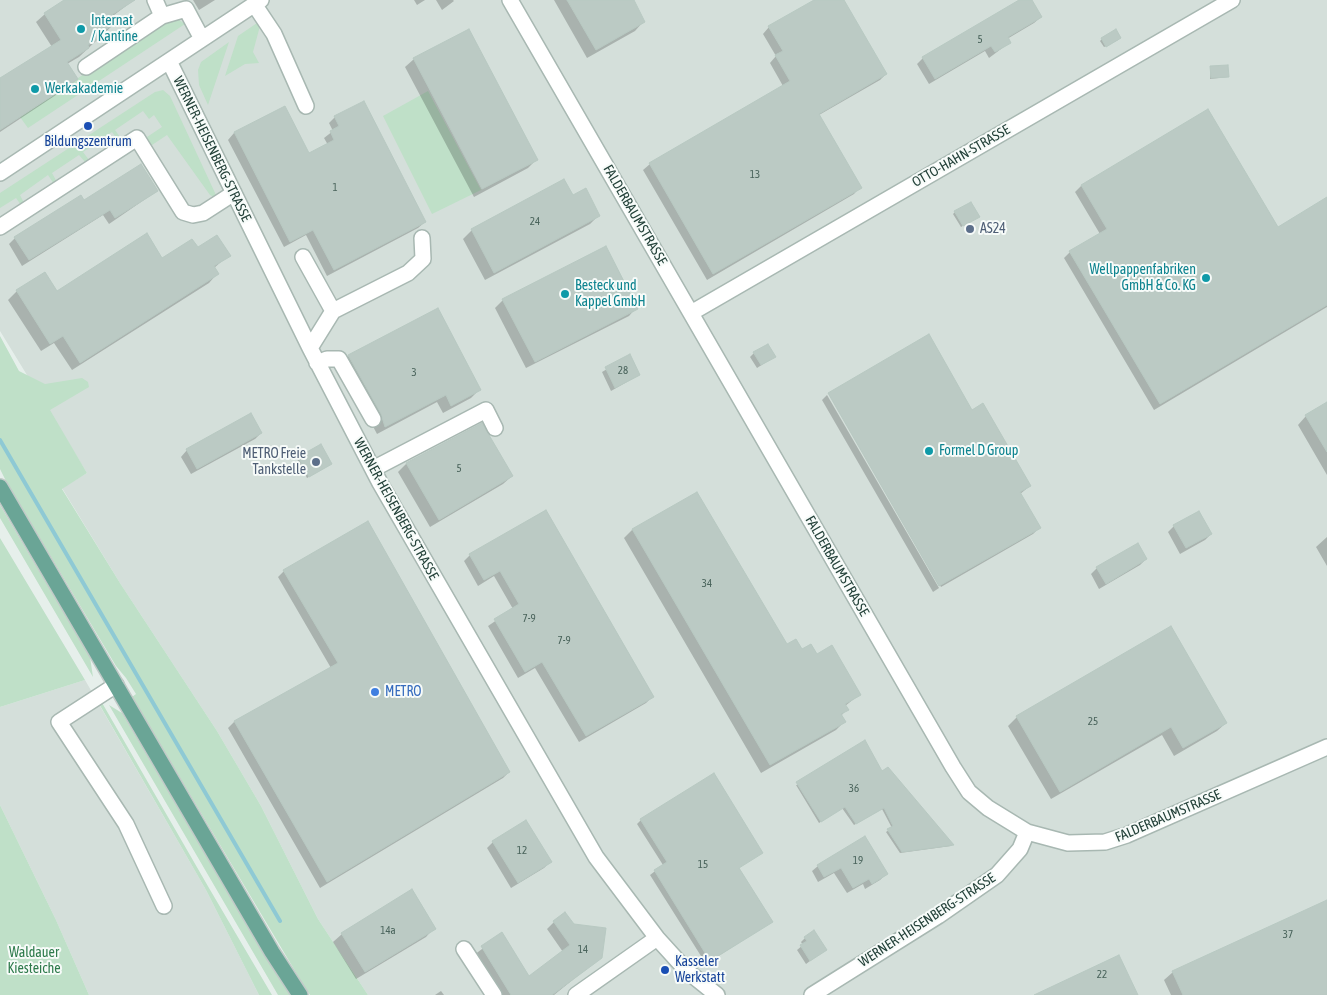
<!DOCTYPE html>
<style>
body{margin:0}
canvas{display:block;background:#e6efeb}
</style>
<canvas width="1327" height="995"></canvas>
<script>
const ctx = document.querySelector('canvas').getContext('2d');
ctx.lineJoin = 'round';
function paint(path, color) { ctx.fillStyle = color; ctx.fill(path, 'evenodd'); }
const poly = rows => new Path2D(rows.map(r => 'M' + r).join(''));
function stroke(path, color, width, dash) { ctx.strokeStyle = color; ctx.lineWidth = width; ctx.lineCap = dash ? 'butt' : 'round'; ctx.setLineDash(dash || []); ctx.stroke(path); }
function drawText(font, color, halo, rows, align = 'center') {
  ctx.font = font + ' "Asap Condensed",sans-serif'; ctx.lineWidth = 4; ctx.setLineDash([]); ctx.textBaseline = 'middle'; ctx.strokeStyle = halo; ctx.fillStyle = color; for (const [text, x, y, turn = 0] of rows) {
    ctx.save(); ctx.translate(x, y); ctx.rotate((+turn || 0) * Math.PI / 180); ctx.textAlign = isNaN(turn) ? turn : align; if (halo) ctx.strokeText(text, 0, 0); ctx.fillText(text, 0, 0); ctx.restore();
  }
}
paint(poly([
 [0,0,1327,0,1327,995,368,995,318,919,261,806,217,731,120,583,62,488,87,473,0,331],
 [85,680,206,890,259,995,89,995,56,920,0,805,0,707]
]), '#d4dfda');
paint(poly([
 [178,19,185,24,28,128,20,117,163,21],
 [257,23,260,26,253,52,259,63,245,64,225,76,238,36],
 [229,42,208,105,199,85,198,70,201,62],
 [163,90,170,96,216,195,214,197,210,195,167,135,149,147,144,139,162,127,154,115,149,119,143,111,115,130,120,137,117,139,112,132,83,152,89,160,86,163,79,155,52,173,57,182,54,184,48,175,20,195,24,203,21,205,16,198,0,208,0,193,155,92],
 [428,91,481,190,432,214,383,116],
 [0,336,19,371,45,384,82,378,88,382,89,387,50,410,87,473,62,489,120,583,217,731,261,806,318,919,368,995,310,995,304,986,132,697,136,694,126,678,116,666,7,483,0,469],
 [0,505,90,657,93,677,0,518],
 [0,538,85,680,0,707],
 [101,701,209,888,272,995,259,995,206,890,98,702],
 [109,705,122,713,266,957,291,995,278,995],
 [0,805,56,920,89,995,0,995]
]), '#bfe0c8');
paint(poly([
 [66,0,134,0,110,18,114,24,79,57,67,64,77,79,68,87,0,132,0,80,52,47,36,22,45,14],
 [193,0,215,0,199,10],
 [414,0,425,0,417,5],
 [436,0,453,0,454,1,442,10],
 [554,0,631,0,643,22,635,31,587,58],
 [816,0,843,0,886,74,880,80,819,115,860,187,854,194,707,280,643,170,650,164,783,86,770,63,776,56,763,34,769,27],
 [1022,0,1031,0,1041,17,1034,23,1007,39,1009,43,989,58,985,51,929,84,917,64,923,58],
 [1102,39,1118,40,1104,47,1100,41],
 [414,59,536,160,528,168,474,197,405,67],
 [1211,68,1228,77,1210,79],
 [284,108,309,155,328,145,324,138,333,131,329,123,335,117,425,222,418,228,327,276,306,235,284,247,228,140,234,133],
 [1207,111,1277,228,1327,199,1327,307,1154,410,1064,258,1070,252,1100,234,1075,192,1081,186],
 [564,181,573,196,599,215,590,224,485,280,463,239,472,230],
 [157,191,109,224,103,215,22,266,9,244,15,238],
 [955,212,976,218,961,227,953,214],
 [197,249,229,255,214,268,217,274,209,283,72,370,54,343,41,351,8,300,17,291,57,292],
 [503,300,636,308,629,316,526,368,495,308],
 [754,353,774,357,757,368,750,357],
 [349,356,479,390,471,398,443,413,437,402,377,434,340,364],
 [629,356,639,375,611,391,602,372],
 [830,394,972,411,1030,486,1020,494,1039,528,1033,534,941,587],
 [827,395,939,588,933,592,822,400],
 [1327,404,1327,475,1298,425,1306,416],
 [481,424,512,476,503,484,430,527,398,472,406,464],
 [261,433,255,439,191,474,181,457,187,450],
 [298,458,329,465,307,478,297,459],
 [697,494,786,646,817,656,859,695,845,706,847,709,841,716,844,722,836,730,761,773,624,538,632,530],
 [545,511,653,696,646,703,579,742,535,668,518,678,488,626,513,609,494,576,478,586,464,561,470,555],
 [1174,526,1211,534,1205,540,1180,554,1168,532],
 [1327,537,1327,566,1316,547],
 [1146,559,1140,565,1099,589,1091,574,1097,568],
 [284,571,509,772,503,778,320,888,228,728,234,722,331,668,278,577],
 [1017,717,1226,723,1217,731,1174,756,1162,735,1051,799,1008,726],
 [881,773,952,845,951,846,900,853,886,832,892,828,882,809,854,825,842,808,819,823,796,785],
 [641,820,738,868,771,922,706,964,650,875,663,865,637,824],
 [865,838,886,874,880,880,865,889,863,884,847,893,834,873,818,882,812,871,818,866],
 [493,842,550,862,544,868,511,888,487,848],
 [1327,901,1327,995,1171,995,1164,980,1173,972],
 [554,922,601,957,554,995,499,995,474,955,502,934,529,978,563,952,547,929],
 [434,928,426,937,356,979,333,942,342,934],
 [805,938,825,950,806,964,797,950,803,945,801,942],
 [441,991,444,995,435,995]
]), '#0003');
stroke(poly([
 [0,440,280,921]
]), '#8ec9d4', 4);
const building = poly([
 [64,0,135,0,110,16,115,24,100,33,102,36,88,45,89,48,67,62,78,79,0,130,0,78,61,40,44,13,64,0],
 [567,0,634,0,645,22,596,50,567,0],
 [814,0,844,0,887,74,819,114,862,188,713,274,649,163,790,81,775,55,783,51,768,26,814,0],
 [1019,0,1032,0,1042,17,1008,37,1011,43,995,52,991,46,935,79,922,57,1019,0],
 [469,29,538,160,482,189,413,58,469,29],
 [1116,29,1121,38,1106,47,1101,38,1116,29],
 [1228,65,1229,77,1211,78,1210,66,1228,65],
 [364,101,426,222,334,270,313,230,290,242,234,132,285,106,309,153,334,140,330,131,339,126,334,116,364,101],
 [1208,109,1278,227,1327,197,1327,305,1160,404,1069,251,1107,229,1081,185,1208,109],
 [141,164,158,191,115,218,110,210,29,260,14,237,81,195,84,200,141,164],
 [564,179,573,195,586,188,600,216,494,273,471,229,564,179],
 [971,202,980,217,963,226,954,211,971,202],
 [147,233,162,258,192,239,198,247,217,235,231,256,214,266,219,274,80,363,63,336,50,344,16,290,45,272,57,291,147,233],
 [606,246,638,309,535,362,502,299,606,246],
 [438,308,481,390,451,406,446,395,385,427,381,414,348,355,438,308],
 [929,334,972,410,983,403,1031,486,1020,492,1041,528,939,586,828,393,929,334],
 [768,344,776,357,761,365,753,352,768,344],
 [630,354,640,375,615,388,605,367,630,354],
 [1327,402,1327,452,1305,415,1327,402],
 [251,413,262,433,197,469,186,449,251,413],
 [482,423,513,476,439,520,406,463,482,423],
 [321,444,332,464,309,477,298,457,321,444],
 [697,492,787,644,796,639,802,649,811,644,817,654,832,645,861,695,845,704,849,710,841,714,846,722,770,765,632,529,697,492],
 [546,510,654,697,586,736,542,662,525,672,494,619,519,604,500,571,484,580,469,554,546,510],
 [1199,511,1212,534,1186,548,1173,525,1199,511],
 [368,521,510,772,327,882,234,721,338,663,283,570,368,521],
 [1138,543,1147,559,1106,584,1096,567,1138,543],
 [1171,626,1227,723,1183,748,1171,727,1060,792,1016,716,1171,626],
 [865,740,882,771,888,767,954,845,902,852,887,829,893,826,884,808,856,824,845,807,821,822,796,782,865,740],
 [714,773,763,853,739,868,773,922,710,961,654,870,667,862,640,819,714,773],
 [526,820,552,862,518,883,492,841,526,820],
 [865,836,888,874,872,884,869,879,853,888,841,868,824,877,817,865,865,836],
 [412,889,436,929,365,972,341,933,412,889],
 [1327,900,1327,995,1183,995,1172,971,1327,900],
 [565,912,574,924,606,928,602,958,552,995,511,995,481,946,502,932,529,976,570,945,553,921,565,912],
 [814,930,827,950,810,961,800,945,807,941,804,937,814,930],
 [1119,955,1138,995,1034,995,1119,955]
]);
paint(building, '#bbcac4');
stroke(building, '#b8c9c2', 1);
const minor = poly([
 [155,0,162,16],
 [510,0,953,767,969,792,988,808,1027,832,1068,843,1105,842,1127,835,1327,747],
 [254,4,274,34,306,106],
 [169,61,310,348,380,483,596,857,657,938,687,971,717,995],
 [86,67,162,16,186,9,202,39],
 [0,173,261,0],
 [0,227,137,138,183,212,193,215,203,213,234,193],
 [303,257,333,311],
 [691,313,1232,0],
 [310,348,333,311,408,273,423,259,422,238],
 [317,363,327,359,339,359,373,419],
 [373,469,486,410,495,428],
 [116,685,59,722,126,824,164,906],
 [464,949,494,995],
 [576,995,657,938],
 [812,995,938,916,997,875,1020,849,1027,832]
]);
const major = poly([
 [0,487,272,952,300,995]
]);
stroke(minor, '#a8b8b2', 18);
stroke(major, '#c2cac8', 18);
stroke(minor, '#fff', 15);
stroke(major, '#6aa596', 15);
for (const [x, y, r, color] of [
 [81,29,5,"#0f9aa8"],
 [35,89,5,"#0f9aa8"],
 [88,126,5,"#1a4fb4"],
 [970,229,5,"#5c6f8a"],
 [1206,278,5,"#0f9aa8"],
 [565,294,5,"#0f9aa8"],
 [929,451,5,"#0f9aa8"],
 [316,462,5,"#5c6f8a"],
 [375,692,5,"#3f7fe0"],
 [665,970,5,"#1a4fb4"]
]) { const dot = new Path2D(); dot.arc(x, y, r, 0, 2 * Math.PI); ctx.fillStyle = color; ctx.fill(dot); stroke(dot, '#f7fbf9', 2); }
drawText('11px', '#4a645c', null, [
 ["5",980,40],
 ["13",755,175],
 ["1",335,188],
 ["24",535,222],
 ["28",623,371],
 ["3",414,373],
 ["5",459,469],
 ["34",707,584],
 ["7-9",529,619],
 ["7-9",564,641],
 ["25",1093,722],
 ["36",854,789],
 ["12",522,851],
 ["19",858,861],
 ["15",703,865],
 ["14a",388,931],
 ["37",1288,935],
 ["14",583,950],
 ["22",1102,975]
]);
drawText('14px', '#0d838f', '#f7fbf9', [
 ["Internat",91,21],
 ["/ Kantine",91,37],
 ["Werkakademie",45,89],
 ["Wellpappenfabriken",1196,270,"right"],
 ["GmbH & Co. KG",1196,286,"right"],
 ["Besteck und",575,286],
 ["Kappel GmbH",575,302],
 ["Formel D Group",939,451]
], 'left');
drawText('14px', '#164399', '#f7fbf9', [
 ["Bildungszentrum",88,142],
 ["Kasseler",675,962,"left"],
 ["Werkstatt",675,978,"left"]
]);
drawText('14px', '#24423a', '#f7fbf9', [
 ["WERNER-HEISENBERG-STRASSE",212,149,64],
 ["OTTO-HAHN-STRASSE",961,156,-30],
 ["FALDERBAUMSTRASSE",635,215,60],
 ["WERNER-HEISENBERG-STRASSE",396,509,61],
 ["FALDERBAUMSTRASSE",837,566,60],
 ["FALDERBAUMSTRASSE",1168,816,-23],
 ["WERNER-HEISENBERG-STRASSE",927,920,-33]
]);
drawText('14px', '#4e5e75', '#f7fbf9', [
 ["AS24",980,229],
 ["METRO Freie",306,454,"right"],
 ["Tankstelle",306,470,"right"]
], 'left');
drawText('14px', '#366cbe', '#f7fbf9', [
 ["METRO",385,692]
], 'left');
drawText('14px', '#2d7a4b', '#f7fbf9', [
 ["Waldauer",34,953],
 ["Kiesteiche",34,969]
]);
</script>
